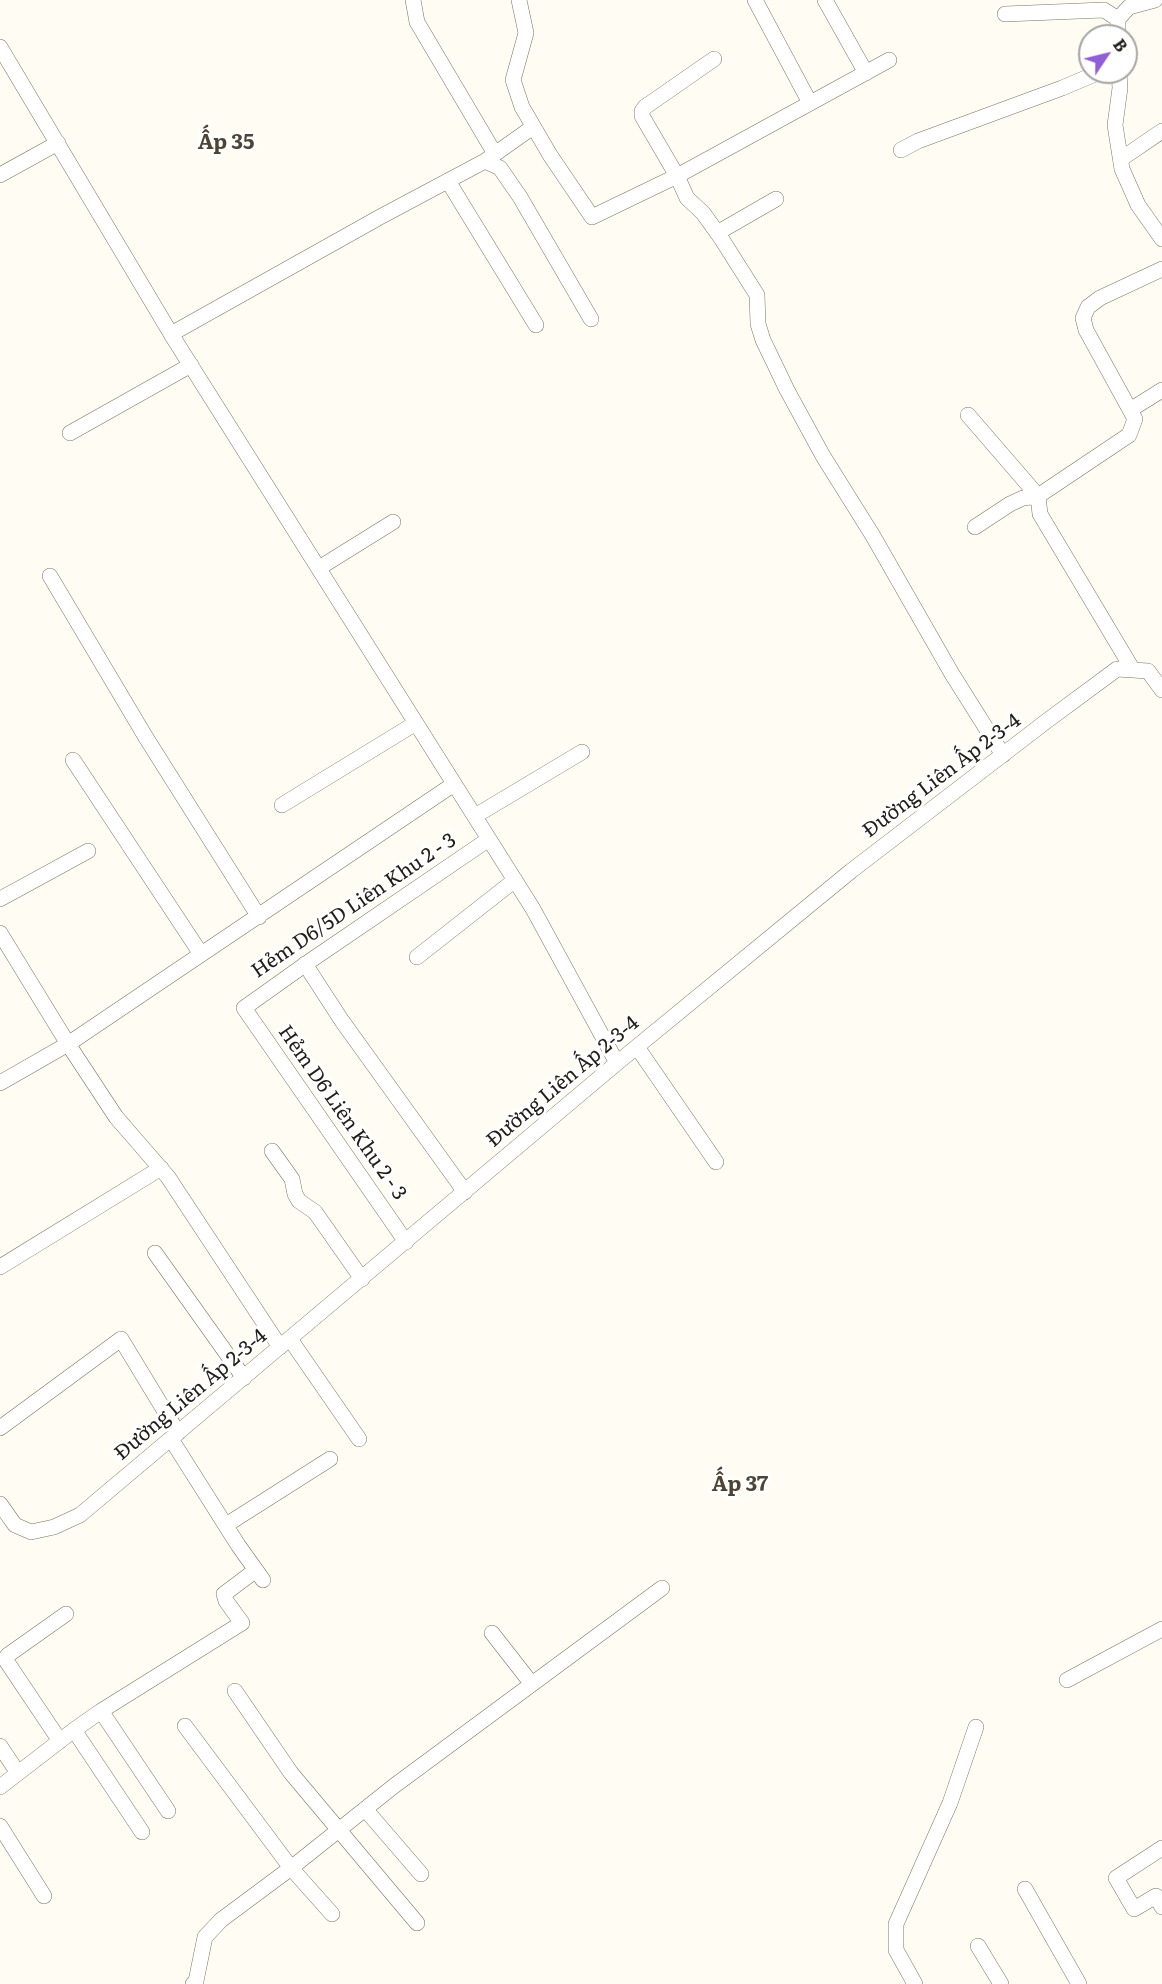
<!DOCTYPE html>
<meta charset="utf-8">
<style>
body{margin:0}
#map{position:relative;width:1162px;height:1984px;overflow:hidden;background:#fffcf3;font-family:Literata,serif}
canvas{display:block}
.north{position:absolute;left:1078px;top:24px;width:60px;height:60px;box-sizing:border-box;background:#fff;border:2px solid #a6a5a2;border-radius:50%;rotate:55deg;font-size:16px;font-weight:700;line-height:24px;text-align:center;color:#201e16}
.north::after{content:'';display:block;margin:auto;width:21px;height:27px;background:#915ed7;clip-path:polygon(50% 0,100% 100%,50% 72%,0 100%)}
</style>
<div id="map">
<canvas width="1162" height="1984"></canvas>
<div class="north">B</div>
</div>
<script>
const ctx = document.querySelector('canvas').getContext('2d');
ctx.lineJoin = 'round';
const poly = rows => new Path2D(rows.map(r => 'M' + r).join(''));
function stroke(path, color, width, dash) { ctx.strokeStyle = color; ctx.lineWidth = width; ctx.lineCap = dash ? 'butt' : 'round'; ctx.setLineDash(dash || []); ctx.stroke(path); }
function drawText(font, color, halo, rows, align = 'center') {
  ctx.font = font + ' Literata,serif'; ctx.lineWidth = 6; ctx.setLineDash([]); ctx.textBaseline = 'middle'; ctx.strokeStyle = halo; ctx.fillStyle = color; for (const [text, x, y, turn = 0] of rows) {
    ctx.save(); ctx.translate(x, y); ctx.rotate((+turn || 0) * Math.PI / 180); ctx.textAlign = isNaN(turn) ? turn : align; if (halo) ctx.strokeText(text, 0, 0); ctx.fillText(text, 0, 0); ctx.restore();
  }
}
const minor = poly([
 [413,0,417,22,495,154],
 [519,0,526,33,513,80,522,107,550,155,592,217,677,176,642,116,642,111,645,107,714,59],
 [755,0,810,103],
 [825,0,866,73],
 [1005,14,1104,10,1118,19],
 [1118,36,1118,19,1129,7,1155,0],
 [0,47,171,334,533,909,617,1063],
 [889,60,677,176,687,198,703,213,721,238,757,295,758,324,763,340,787,390,823,456,873,536,952,674,1003,755],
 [1119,72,1120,88,1115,125,1122,169,1138,205,1162,239],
 [901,150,918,141,1062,88,1100,72],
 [1121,159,1162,131],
 [485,161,500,168,520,197,591,319],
 [0,175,58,143],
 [448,181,536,325],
 [717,233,776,199],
 [171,334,380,217,485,161,533,127],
 [1130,410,1162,390],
 [968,415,1038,496],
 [70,433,191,365],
 [975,527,1010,504,1023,498,1038,496],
 [319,568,393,522],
 [50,576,145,736,259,917],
 [1133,670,1040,514,1038,496,1129,435,1135,419,1086,330,1083,318,1088,307,1100,298,1162,269],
 [73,760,201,954],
 [282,805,416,723],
 [475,816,582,752],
 [0,899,88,851],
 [0,933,68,1044,116,1117,168,1177,280,1347],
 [417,957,515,880],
 [305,964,342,1021,465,1192],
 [637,1047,716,1162],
 [0,1083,68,1044,454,784],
 [272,1151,292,1179,295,1194,299,1201,315,1212,362,1279],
 [406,1242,244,1008,310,961,489,839],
 [155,1253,244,1378],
 [0,1267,161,1168],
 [290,1339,359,1439],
 [0,1428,121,1339,178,1433],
 [171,1439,238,1545,263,1580],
 [0,1504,15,1525,31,1532,54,1527,80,1515,617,1063,851,871,1048,720,1117,669,1148,671,1162,690],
 [226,1525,330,1459],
 [492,1633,531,1683],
 [1067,1680,1162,1629],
 [235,1691,291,1773,417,1923],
 [101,1711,168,1811],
 [185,1726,291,1868,332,1914],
 [74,1730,142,1832],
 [60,1741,5,1659,8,1655,66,1614],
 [0,1746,18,1773],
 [0,1787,74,1730,101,1711,242,1623,226,1601,224,1594,256,1570],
 [365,1809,421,1874],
 [0,1826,44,1896],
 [1162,1848,1116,1878,1134,1909,1156,1896,1162,1907],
 [1025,1889,1079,1984],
 [978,1946,1001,1984],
 [193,1984,196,1981,205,1937,221,1920,291,1868,394,1786,662,1588],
 [915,1984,896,1950,896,1924,950,1803,976,1727]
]);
stroke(minor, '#7b7462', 16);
stroke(minor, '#fff', 15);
drawText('20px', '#201e16', '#fff', [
 ["Đường Liên Ấp 2-3-4",942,776,-37],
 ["Hẻm D6/5D Liên Khu 2 - 3",354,906,-34],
 ["Đường Liên Ấp 2-3-4",563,1082,-40],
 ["Hẻm D6 Liên Khu 2 - 3",342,1113,55],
 ["Đường Liên Ấp 2-3-4",191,1395,-40]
]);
drawText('bold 21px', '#4c4534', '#fff', [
 ["Ấp 35",226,143],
 ["Ấp 37",740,1485]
]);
</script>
